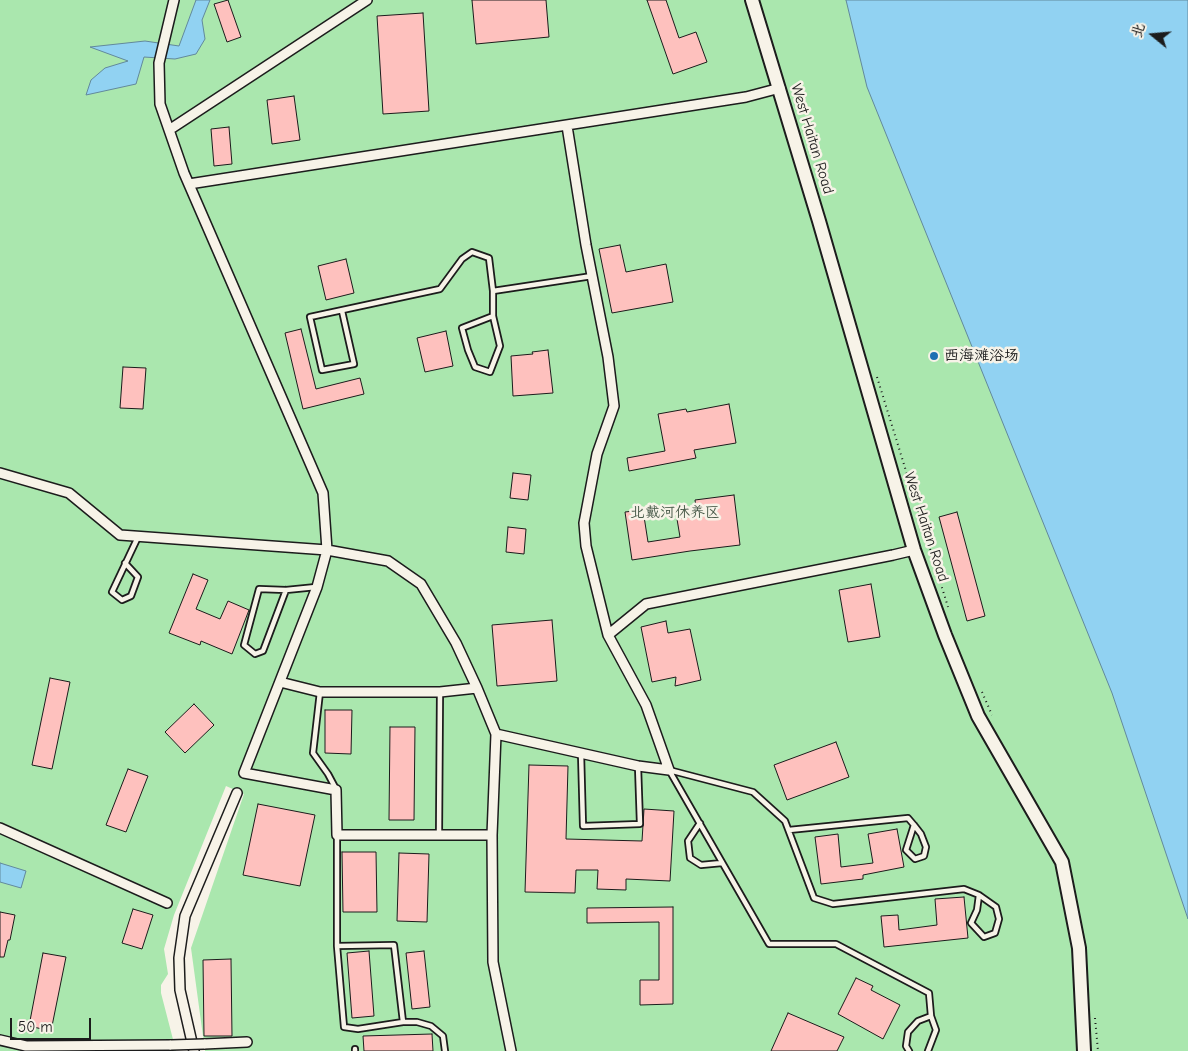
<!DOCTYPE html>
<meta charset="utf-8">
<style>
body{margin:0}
#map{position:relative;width:1188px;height:1051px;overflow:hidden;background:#f7f3e8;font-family:"Comic Neue","LXGW WenKai TC",sans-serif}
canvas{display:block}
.north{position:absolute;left:1128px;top:10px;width:50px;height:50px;-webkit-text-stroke:4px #f7f3e8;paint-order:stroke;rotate:287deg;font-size:14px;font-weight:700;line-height:20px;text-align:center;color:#1c1c1c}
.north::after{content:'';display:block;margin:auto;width:18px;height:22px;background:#1c1c1c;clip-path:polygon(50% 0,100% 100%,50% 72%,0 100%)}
.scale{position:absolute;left:10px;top:1018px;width:81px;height:22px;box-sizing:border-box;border:2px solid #1c1c1c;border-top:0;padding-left:6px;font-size:15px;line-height:18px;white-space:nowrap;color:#1c1c1c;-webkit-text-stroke:4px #f7f3e8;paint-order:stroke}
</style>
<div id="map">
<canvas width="1188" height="1051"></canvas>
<div class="north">北</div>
<div class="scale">50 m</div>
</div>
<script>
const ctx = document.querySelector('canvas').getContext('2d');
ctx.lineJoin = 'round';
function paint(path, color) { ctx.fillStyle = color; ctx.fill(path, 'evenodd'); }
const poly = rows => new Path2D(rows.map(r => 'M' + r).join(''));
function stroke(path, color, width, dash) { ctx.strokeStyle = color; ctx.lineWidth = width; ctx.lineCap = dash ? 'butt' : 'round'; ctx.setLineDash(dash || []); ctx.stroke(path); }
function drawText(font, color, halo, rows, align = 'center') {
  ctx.font = font + ' "Comic Neue","LXGW WenKai TC",sans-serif'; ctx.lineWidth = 5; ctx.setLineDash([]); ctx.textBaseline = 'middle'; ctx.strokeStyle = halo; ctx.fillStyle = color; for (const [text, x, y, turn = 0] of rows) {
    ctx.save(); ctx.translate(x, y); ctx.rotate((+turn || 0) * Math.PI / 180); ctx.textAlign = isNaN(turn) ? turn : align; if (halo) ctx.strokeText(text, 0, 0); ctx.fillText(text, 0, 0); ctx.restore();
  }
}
paint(poly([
 [0,0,1188,0,1188,1051,205,1051,191,948,244,794,226,786,174,915,164,949,168,974,161,985,161,993,176,1051,0,1051]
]), '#aae7ae');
const water = poly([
 [196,0,210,0,202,20,205,39,196,54,175,59,144,57,136,84,86,95,91,80,105,68,128,61,90,47,145,41,179,46,196,0],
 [846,0,1188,0,1188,919,1112,693,867,87,846,0],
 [0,863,26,871,21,888,0,882,0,863]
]);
paint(water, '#91d2f2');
stroke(water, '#62899c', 1);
const building = poly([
 [228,0,241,37,227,42,214,4,228,0],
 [472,0,546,0,549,37,476,44,472,0],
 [647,0,666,0,679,38,696,32,707,62,673,74,647,0],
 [423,13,429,111,383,114,377,16,423,13],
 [294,96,300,140,272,144,267,100,294,96],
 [229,127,232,164,214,166,211,129,229,127],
 [620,245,626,272,666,264,673,302,612,313,599,249,620,245],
 [346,259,354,293,326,300,318,266,346,259],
 [301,329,316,389,360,378,364,394,303,409,285,333,301,329],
 [446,331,453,366,425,372,417,338,446,331],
 [548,350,553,393,513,396,511,356,533,354,532,352,548,350],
 [123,367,146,368,143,409,120,408,123,367],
 [729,404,736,443,694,450,696,458,629,471,627,458,665,451,658,414,686,409,687,412,729,404],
 [513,473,531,475,528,500,510,498,513,473],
 [734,495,740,545,690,551,632,560,625,512,643,510,648,542,680,537,677,519,697,515,695,500,734,495],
 [957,512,985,616,967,621,939,517,957,512],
 [508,527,526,529,524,554,506,552,508,527],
 [193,574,208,580,196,609,220,619,228,601,249,610,232,654,201,641,200,645,169,633,193,574],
 [871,584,880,637,848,642,839,590,871,584],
 [552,620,557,681,497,686,492,625,552,620],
 [666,621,668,633,690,629,701,680,675,686,676,677,652,682,641,627,666,621],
 [50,678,70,682,52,769,32,765,50,678],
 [194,704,214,725,185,753,165,732,194,704],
 [325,710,352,710,351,754,325,753,325,710],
 [390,727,415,727,414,820,389,820,390,727],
 [836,742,849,777,787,800,774,765,836,742],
 [529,765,568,766,566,839,642,841,644,809,674,811,670,881,626,879,626,890,597,889,598,870,576,870,575,893,525,892,529,765],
 [128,769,148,776,126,832,106,825,128,769],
 [258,804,315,815,300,886,243,875,258,804],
 [897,829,904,867,863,875,863,879,821,884,815,837,838,834,841,867,873,863,868,834,897,829],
 [342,852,376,852,377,912,343,912,342,852],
 [399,853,429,854,427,922,397,921,399,853],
 [964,897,968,938,884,947,881,916,898,915,899,930,937,925,935,899,964,897],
 [673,907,673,1004,640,1005,640,980,659,980,659,922,587,923,587,908,673,907],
 [133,909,153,915,142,949,122,943,133,909],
 [0,912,15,915,10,940,8,940,4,957,0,957,0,912],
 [369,951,374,1016,352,1018,347,953,369,951],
 [424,951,430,1007,412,1009,406,953,424,951],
 [43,953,66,957,51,1031,29,1026,43,953],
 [231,959,232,1036,204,1036,203,960,231,959],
 [856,978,873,986,871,990,900,1005,883,1039,838,1014,856,978],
 [788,1013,844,1037,837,1051,771,1051,788,1013],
 [432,1034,433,1051,364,1051,363,1036,432,1034]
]);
paint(building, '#fec1be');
stroke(building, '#1c1c1c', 1);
const service = poly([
 [493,291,592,276],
 [342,311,354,364,322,370,310,317,440,289,462,259,472,252,489,258,493,291,493,316,462,328,468,350,475,367,490,372,500,346,493,316],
 [125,563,138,577,131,596,122,600,112,592,138,537],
 [286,590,263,651,255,654,244,645,259,589,286,590,316,587],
 [320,692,313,753,328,774,336,789],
 [581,753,583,826,640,824,638,766],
 [669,770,753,792,785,821,814,898,833,904,964,889,979,895,996,907,999,919,995,933,984,937,971,923,977,910,979,895],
 [669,770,769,944,836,944,929,993,931,1016,936,1030,928,1051],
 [700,823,688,841,690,858,701,865,722,863],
 [789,830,908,818,914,825,921,834,926,847,924,856,915,859,906,850,914,825],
 [337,835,337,946,344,1027,358,1029,403,1022,394,945,337,946],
 [439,835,440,692],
 [403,1022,417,1022,431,1026,443,1036,445,1051],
 [355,1049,355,1051],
 [909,1051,906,1046,908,1032,918,1021,931,1016]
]);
const minor = poly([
 [174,0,159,63,160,104,184,173,323,493,327,550,317,587,244,773,336,790,337,835,492,835],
 [169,130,367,0],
 [189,184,746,97,780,88],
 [0,473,69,493,120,535,327,550,388,561,421,584,456,643,477,688,496,734,492,835,493,962,511,1051],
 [608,635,646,604,893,555,914,550],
 [280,682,320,692,440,692,477,688],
 [496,734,638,766,669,770,646,705,608,635,586,546,584,523,597,454,614,406,608,357,586,245,567,126],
 [0,828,167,903],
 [0,1040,26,1046,171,1045],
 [204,1044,247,1042],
 [194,1051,180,990,179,958,185,916,237,793]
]);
const secondary = poly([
 [752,0,819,221,914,550,945,635,978,716,1062,862,1079,948,1084,1051]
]);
stroke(service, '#1c1c1c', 8);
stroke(minor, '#1c1c1c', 12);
stroke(secondary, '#1c1c1c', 16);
stroke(poly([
 [877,377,948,607],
 [982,692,992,715],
 [1095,1018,1098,1051]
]), '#1c1c1c', 2, [1, 4]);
stroke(service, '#f7f3e8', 4.5);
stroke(minor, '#f7f3e8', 9);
stroke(secondary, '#f7f3e8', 12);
const minorBridge = poly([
 [171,1045,204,1044]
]);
stroke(minorBridge, '#1c1c1c', 12, []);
stroke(minorBridge, '#f7f3e8', 9);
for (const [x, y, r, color] of [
 [934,356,5,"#1f6fb2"]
]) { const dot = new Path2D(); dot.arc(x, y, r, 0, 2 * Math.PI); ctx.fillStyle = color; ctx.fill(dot); stroke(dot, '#f7f3e8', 2); }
drawText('15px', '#1c1c1c', '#f7f3e8', [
 ["West Haitan Road",812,139,73],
 ["West Haitan Road",926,527,72]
]);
drawText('15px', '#1c1c1c', '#f7f3e8', [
 ["西海滩浴场",944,356]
], 'left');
drawText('15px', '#475948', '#f7f3e8', [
 ["北戴河休养区",675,513]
]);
</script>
